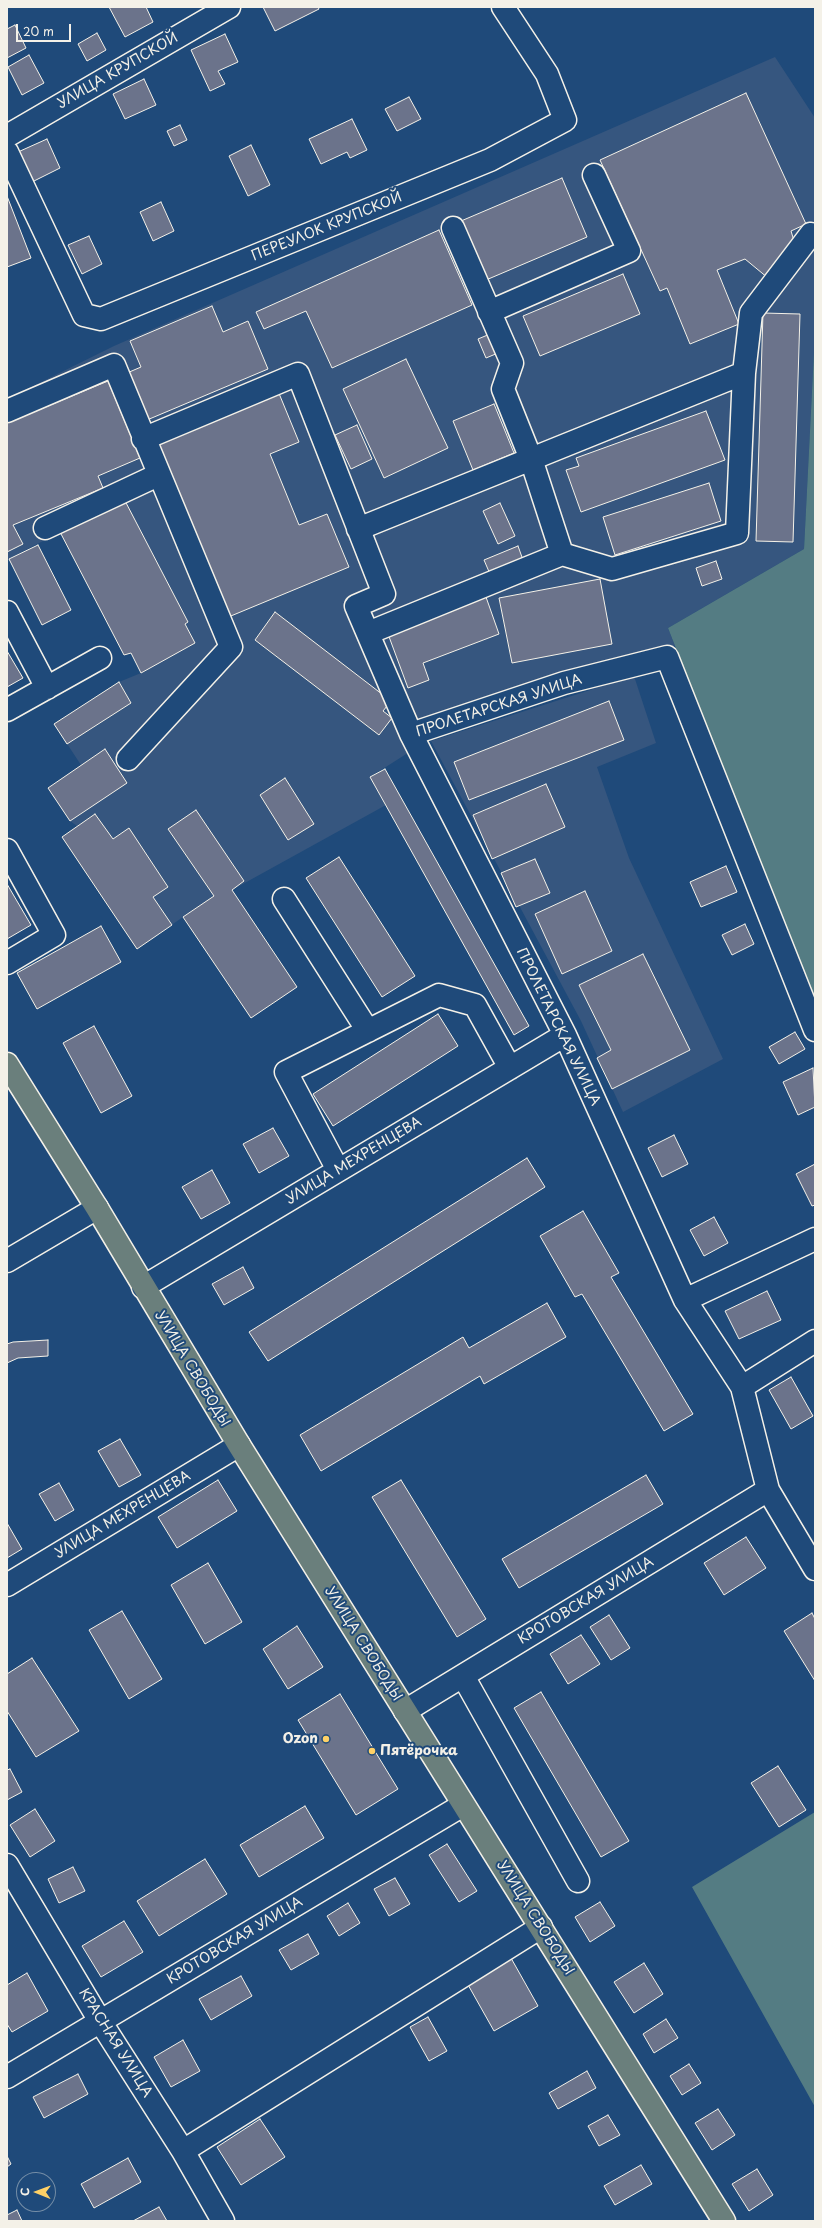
<!DOCTYPE html>
<meta charset="utf-8">
<style>
body{margin:0}
#map{position:relative;width:822px;height:2228px;overflow:hidden;background:#1f4a7a;font-family:"Playpen Sans",sans-serif}
canvas{display:block}
.frame{position:absolute;inset:0;border:8px solid #f4f1e8;pointer-events:none}
.north{position:absolute;left:16px;top:2172px;width:40px;height:40px;box-sizing:border-box;background:#1f4a7a;border:1px solid #748da6;border-radius:50%;rotate:271deg;font-size:11px;font-weight:700;line-height:16px;text-align:center;color:#f4f1e8}
.north::after{content:'';display:block;margin:auto;width:14px;height:18px;background:#ffd166;clip-path:polygon(50% 0,100% 100%,50% 72%,0 100%)}
.scale{position:absolute;left:16px;top:24px;width:55px;height:18px;box-sizing:border-box;border:2px solid #f4f1e8;border-top:0;padding-left:5px;font-size:12px;line-height:14px;white-space:nowrap;color:#f4f1e8;-webkit-text-stroke:3px #1f4a7a;paint-order:stroke}
</style>
<div id="map">
<canvas width="822" height="2228"></canvas>
<div class="frame"></div>
<div class="north">С</div>
<div class="scale">20 m</div>
</div>
<script>
const ctx = document.querySelector('canvas').getContext('2d');
ctx.lineJoin = 'round';
function paint(path, color) { ctx.fillStyle = color; ctx.fill(path, 'evenodd'); }
const poly = rows => new Path2D(rows.map(r => 'M' + r).join(''));
function stroke(path, color, width, dash) { ctx.strokeStyle = color; ctx.lineWidth = width; ctx.lineCap = dash ? 'butt' : 'round'; ctx.setLineDash(dash || []); ctx.stroke(path); }
function drawText(font, color, halo, rows, align = 'center') {
  ctx.font = font + ' "Playpen Sans",sans-serif'; ctx.lineWidth = 4; ctx.setLineDash([]); ctx.textBaseline = 'middle'; ctx.strokeStyle = halo; ctx.fillStyle = color; for (const [text, x, y, turn = 0] of rows) {
    ctx.save(); ctx.translate(x, y); ctx.rotate((+turn || 0) * Math.PI / 180); ctx.textAlign = isNaN(turn) ? turn : align; if (halo) ctx.strokeText(text, 0, 0); ctx.fillText(text, 0, 0); ctx.restore();
  }
}
paint(poly([
 [775,57,815,118,815,332,804,549,668,628,675,646,565,676,403,733,411,751,370,777,386,805,232,890,297,987,251,1018,183,917,137,949,62,837,77,826,70,821,48,788,81,765,54,724,119,682,141,673,131,653,124,655,60,532,7,560,7,399,114,346],
 [634,676,656,743,597,767,629,858,723,1059,623,1112,581,1021,431,741]
]), '#36567f');
paint(poly([
 [815,332,815,1003,668,628,804,549],
 [815,1812,815,2107,692,1887]
]), '#547c83');
const building = poly([
 [109,7,146,7,153,22,125,37,109,7],
 [263,7,318,7,319,9,275,31,263,7],
 [15,25,26,48,7,58,7,29,15,25],
 [97,33,106,50,87,61,78,44,97,33],
 [225,34,238,62,218,71,225,84,210,91,191,50,225,34],
 [29,55,44,83,22,95,8,67,29,55],
 [144,79,156,105,125,119,113,94,144,79],
 [746,93,806,224,791,231,795,244,768,278,745,259,717,270,739,324,690,344,667,288,660,291,600,160,746,93],
 [409,97,421,119,397,131,385,109,409,97],
 [352,119,367,150,350,158,347,152,321,164,309,139,352,119],
 [180,125,187,140,174,146,167,131,180,125],
 [47,139,60,168,32,182,18,152,47,139],
 [251,145,270,185,248,196,229,156,251,145],
 [562,178,587,237,486,280,461,221,562,178],
 [7,196,31,258,7,267,7,196],
 [161,202,174,231,153,241,140,212,161,202],
 [439,230,472,305,332,368,306,311,264,329,256,312,439,230],
 [89,236,102,264,82,274,68,245,89,236],
 [623,274,640,314,540,356,523,316,623,274],
 [212,306,223,332,248,321,268,369,147,420,127,373,141,367,130,341,212,306],
 [763,313,800,314,793,542,756,541,763,313],
 [490,334,498,353,486,358,478,339,490,334],
 [406,359,448,448,384,478,343,389,406,359],
 [108,381,140,458,98,476,103,488,13,525,23,544,7,552,7,423,108,381],
 [278,391,299,442,270,454,299,525,327,514,349,567,226,618,154,441,278,391],
 [494,404,514,453,473,470,453,421,494,404],
 [706,411,725,460,581,512,566,470,579,466,576,458,706,411],
 [357,425,372,459,351,469,335,435,357,425],
 [709,483,721,521,615,555,603,517,709,483],
 [123,497,188,622,185,624,195,643,141,673,131,653,124,655,60,532,123,497],
 [500,503,515,536,498,544,483,511,500,503],
 [38,545,71,610,42,625,9,559,38,545],
 [518,546,523,560,490,574,484,560,518,546],
 [716,561,722,579,702,586,696,568,716,561],
 [600,579,612,644,512,663,499,598,600,579],
 [486,597,499,634,423,663,429,680,408,688,388,634,486,597],
 [275,612,391,701,383,711,392,718,379,735,255,640,275,612],
 [7,651,23,678,7,687,7,651],
 [119,682,131,703,67,744,54,724,119,682],
 [609,701,624,740,469,800,454,762,609,701],
 [105,749,127,783,70,821,48,788,105,749],
 [385,769,529,1026,514,1035,370,777,385,769],
 [285,778,314,824,288,840,260,795,285,778],
 [546,784,565,827,492,859,473,815,546,784],
 [196,810,244,881,232,890,297,987,251,1018,183,917,214,896,168,829,196,810],
 [95,814,113,839,129,828,168,887,153,897,172,925,137,949,62,837,95,814],
 [339,857,415,976,382,997,306,878,339,857],
 [535,859,550,893,516,907,501,873,535,859],
 [726,866,737,892,701,907,690,882,726,866],
 [7,884,31,925,7,939,7,884],
 [585,891,612,951,562,974,535,914,585,891],
 [745,924,754,944,732,955,722,935,745,924],
 [101,926,121,962,37,1009,17,973,101,926],
 [643,954,690,1050,612,1089,597,1058,611,1050,579,985,643,954],
 [438,1014,458,1046,333,1126,313,1094,438,1014],
 [94,1026,132,1096,101,1113,63,1043,94,1026],
 [795,1032,805,1049,779,1064,769,1047,795,1032],
 [813,1068,815,1107,798,1115,783,1082,813,1068],
 [273,1128,289,1156,259,1173,243,1144,273,1128],
 [674,1135,688,1164,662,1177,648,1148,674,1135],
 [527,1158,545,1187,268,1361,249,1332,527,1158],
 [815,1164,815,1205,812,1206,796,1174,815,1164],
 [212,1170,230,1203,201,1219,182,1187,212,1170],
 [583,1211,619,1273,611,1277,693,1414,664,1431,582,1294,575,1297,540,1236,583,1211],
 [714,1217,728,1243,704,1256,690,1230,714,1217],
 [243,1267,254,1288,224,1305,212,1284,243,1267],
 [767,1291,781,1320,739,1339,725,1311,767,1291],
 [547,1303,566,1337,484,1384,480,1376,321,1471,300,1435,463,1337,469,1348,547,1303],
 [48,1340,48,1356,18,1358,7,1363,7,1344,13,1342,48,1340],
 [791,1377,813,1416,791,1429,769,1390,791,1377],
 [120,1439,141,1475,119,1487,98,1451,120,1439],
 [646,1475,663,1504,519,1588,502,1559,646,1475],
 [218,1480,237,1511,177,1548,158,1517,218,1480],
 [401,1480,486,1619,457,1637,372,1497,401,1480],
 [59,1483,74,1510,55,1521,39,1494,59,1483],
 [7,1523,22,1549,7,1558,7,1523],
 [746,1537,766,1568,724,1595,704,1563,746,1537],
 [208,1563,242,1622,205,1644,171,1585,208,1563],
 [122,1611,162,1679,129,1699,89,1630,122,1611],
 [812,1613,815,1619,815,1681,784,1631,812,1613],
 [609,1615,630,1648,611,1660,590,1627,609,1615],
 [297,1626,323,1667,288,1689,263,1649,297,1626],
 [581,1635,600,1664,568,1684,550,1654,581,1635],
 [32,1658,79,1731,36,1757,7,1711,7,1674,32,1658],
 [541,1692,629,1841,601,1857,514,1708,541,1692],
 [340,1694,398,1789,356,1815,298,1720,340,1694],
 [778,1766,806,1810,779,1827,751,1783,778,1766],
 [10,1769,22,1792,7,1800,7,1770,10,1769],
 [305,1806,324,1838,259,1877,240,1845,305,1806],
 [35,1809,55,1841,30,1857,10,1825,35,1809],
 [447,1844,477,1891,459,1902,429,1855,447,1844],
 [205,1859,227,1894,159,1936,137,1901,205,1859],
 [73,1867,85,1891,59,1903,48,1879,73,1867],
 [395,1878,410,1904,389,1916,374,1889,395,1878],
 [600,1902,615,1926,590,1942,575,1917,600,1902],
 [348,1903,360,1923,339,1936,327,1916,348,1903],
 [124,1921,143,1952,101,1977,82,1946,124,1921],
 [308,1934,319,1954,291,1970,279,1950,308,1934],
 [511,1958,538,2006,494,2031,467,1983,511,1958],
 [644,1963,663,1994,634,2013,614,1982,644,1963],
 [27,1973,48,2011,12,2032,7,2024,7,1985,27,1973],
 [241,1976,252,1996,211,2020,199,1999,241,1976],
 [428,2017,447,2051,429,2061,410,2027,428,2017],
 [666,2019,678,2038,654,2053,643,2034,666,2019],
 [183,2040,200,2071,171,2087,154,2057,183,2040],
 [689,2064,701,2083,682,2095,670,2076,689,2064],
 [587,2071,596,2088,558,2109,549,2093,587,2071],
 [78,2074,88,2094,44,2118,33,2097,78,2074],
 [718,2109,735,2135,712,2150,695,2123,718,2109],
 [608,2115,620,2135,599,2146,588,2126,608,2115],
 [260,2119,285,2157,241,2185,217,2147,260,2119],
 [7,2156,11,2164,7,2167,7,2156],
 [128,2158,141,2182,94,2208,81,2184,128,2158],
 [641,2165,652,2184,615,2205,604,2186,641,2165],
 [757,2169,773,2195,749,2211,732,2184,757,2169],
 [159,2207,167,2221,133,2221,159,2207],
 [17,2210,22,2221,7,2221,7,2215,17,2210]
]);
paint(building, '#6b738b');
stroke(building, '#f4f1e8', 1);
const minor = poly([
 [7,136,229,7],
 [7,152,84,315,101,319,490,160,565,120,547,74,503,7],
 [453,228,512,363,503,389,531,459,562,554,612,569,737,533,744,373,751,313,811,234],
 [489,312,629,251,594,175],
 [7,411,114,365,231,647,128,759],
 [143,439,298,374,384,594,356,606,411,734,565,1035,685,1300,742,1387,768,1490,815,1569],
 [45,528,158,475],
 [358,529,744,373],
 [7,612,47,688],
 [368,633,562,554],
 [7,710,100,658],
 [411,734,564,683,667,657,815,1030],
 [7,850,54,935,7,963],
 [284,899,368,1031],
 [338,1170,286,1072,439,995,475,1005,510,1068],
 [7,1261,97,1208],
 [143,1287,565,1035],
 [685,1300,815,1239],
 [742,1387,815,1341],
 [7,1585,239,1445],
 [463,1676,578,1881],
 [405,1711,768,1490],
 [7,1865,100,2021,183,2151,223,2221],
 [7,2077,463,1805],
 [183,2151,541,1927]
]);
const major = poly([
 [7,1064,97,1208,239,1445,724,2221]
]);
stroke(minor, '#f4f1e8', 25);
stroke(major, '#f4f1e8', 25);
stroke(minor, '#1f4a7a', 22);
stroke(major, '#6a7f7c', 22);
for (const [x, y, r, color] of [
 [326,1739,4,"#ffd166"],
 [372,1751,4,"#ffd166"]
]) { const dot = new Path2D(); dot.arc(x, y, r, 0, 2 * Math.PI); ctx.fillStyle = color; ctx.fill(dot); stroke(dot, '#1f4a7a', 1.5); }
drawText('14px', '#f4f1e8', '#1f4a7a', [
 ["УЛИЦА КРУПСКОЙ",118,71,-30],
 ["ПЕРЕУЛОК КРУПСКОЙ",327,227,-22],
 ["ПРОЛЕТАРСКАЯ УЛИЦА",499,706,-18],
 ["ПРОЛЕТАРСКАЯ УЛИЦА",558,1027,64],
 ["УЛИЦА МЕХРЕНЦЕВА",354,1161,-31],
 ["УЛИЦА СВОБОДЫ",192,1369,59],
 ["УЛИЦА МЕХРЕНЦЕВА",123,1515,-31],
 ["КРОТОВСКАЯ УЛИЦА",586,1601,-31],
 ["УЛИЦА СВОБОДЫ",363,1644,58],
 ["УЛИЦА СВОБОДЫ",535,1918,58],
 ["КРОТОВСКАЯ УЛИЦА",235,1941,-31],
 ["КРАСНАЯ УЛИЦА",115,2043,58]
]);
drawText('bold 14px', '#f4f1e8', '#1f4a7a', [
 ["Ozon",318,1739],
 ["Пятёрочка",380,1751,"left"]
], 'right');
</script>
